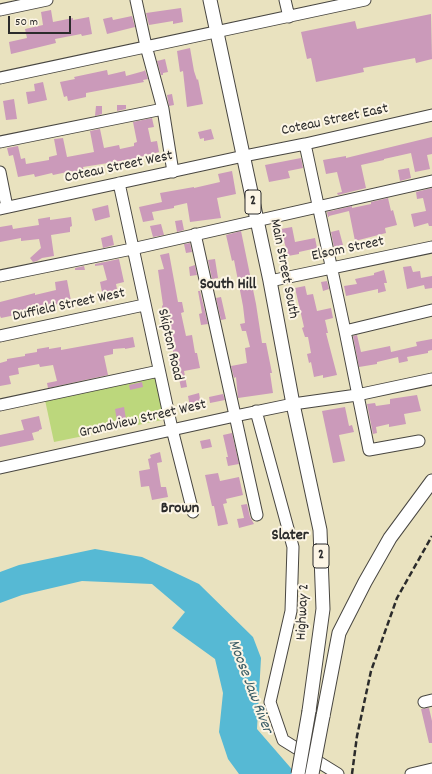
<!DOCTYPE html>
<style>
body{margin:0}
#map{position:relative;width:432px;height:774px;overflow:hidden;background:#e9e2bf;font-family:Dekko,sans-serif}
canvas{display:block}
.scale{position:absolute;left:8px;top:16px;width:63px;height:18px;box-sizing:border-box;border:2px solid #2b2b2b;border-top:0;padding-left:5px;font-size:12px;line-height:14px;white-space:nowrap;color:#2b2b2b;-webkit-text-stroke:3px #fcf5e5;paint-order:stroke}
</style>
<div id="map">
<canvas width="432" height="774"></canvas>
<div class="scale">50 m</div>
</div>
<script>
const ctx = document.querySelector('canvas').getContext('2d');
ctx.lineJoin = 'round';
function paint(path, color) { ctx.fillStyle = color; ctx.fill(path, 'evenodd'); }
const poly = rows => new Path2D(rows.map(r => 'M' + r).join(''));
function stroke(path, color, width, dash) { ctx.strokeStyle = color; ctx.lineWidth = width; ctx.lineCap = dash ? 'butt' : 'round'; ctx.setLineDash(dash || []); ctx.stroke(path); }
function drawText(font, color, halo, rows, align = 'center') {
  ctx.font = font + ' Dekko,sans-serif'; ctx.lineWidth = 4; ctx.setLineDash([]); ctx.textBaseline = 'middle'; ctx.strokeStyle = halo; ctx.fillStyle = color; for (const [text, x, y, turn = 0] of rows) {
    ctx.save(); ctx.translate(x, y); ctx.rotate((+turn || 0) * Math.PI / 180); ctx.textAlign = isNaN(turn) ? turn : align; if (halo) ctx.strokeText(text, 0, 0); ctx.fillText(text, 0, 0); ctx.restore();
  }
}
paint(poly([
 [159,377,167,419,54,442,45,400]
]), '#bcd77c');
paint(poly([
 [95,549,142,557,199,584,253,637,261,658,257,729,296,774,239,774,228,759,219,732,223,693,215,659,172,628,185,612,152,584,82,581,22,595,0,603,0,572,19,565]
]), '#56b9d4');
paint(poly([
 [181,8,183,22,173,24,173,21,149,25,146,13],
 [51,10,53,22,73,18,73,20,89,17,92,34,82,36,81,34,55,39,56,43,11,54,9,42,27,38,25,29,43,25,41,12],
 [431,14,432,59,416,63,415,58,363,68,364,72,316,82,311,58,307,59,301,32,355,21,357,29],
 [132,16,135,27,107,34,103,19,112,17,113,20],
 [190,48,194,71,197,80,198,79,203,104,187,107,183,71,180,72,177,51],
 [165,59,168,72,163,73,163,75,161,75,157,61],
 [107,70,108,75,125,71,126,76,144,71,145,70,148,79,143,80,144,82,86,93,86,97,68,101,67,96,64,97,60,82,75,79,74,77],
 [43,82,47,100,28,104,26,92,35,91,34,84],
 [172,94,174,105,169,106,167,95],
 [14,99,17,119,6,120,3,101],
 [117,105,126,105,126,109,117,111],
 [96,106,102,106,102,114,95,116],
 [152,118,154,127,148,128,151,142,157,141,159,152,133,159,83,167,84,173,73,175,72,171,53,175,52,173,35,177,34,174,18,177,13,155,9,156,7,148,18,146,21,159,25,158,26,164,49,160,49,157,57,155,54,139,63,138,67,157,94,152,90,131,100,129,104,148,119,145,120,149,134,146,134,143,137,142,133,122],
 [211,129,214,139,204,141,204,138,200,139,198,132],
 [432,137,432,154,427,155,430,169,415,172,411,153,384,159,384,160,361,165,366,188,334,196,338,195,337,193,342,192,337,172,326,174,323,160,346,156,346,158],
 [301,158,303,168,288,171,290,178,269,182,265,165],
 [409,168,411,178,400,181,398,170],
 [232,171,236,194,217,198,221,218,190,222,187,203,174,206,174,208,152,212,154,220,143,222,139,207,162,202,160,193,194,187,194,188,220,182,218,174],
 [432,188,432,226,429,226,428,223,414,227,411,214,426,211,423,198,417,199,416,192],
 [388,198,391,211,393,210,397,225,385,228,386,233,355,241,349,211,329,216,329,217,328,217,327,212,352,206,352,208,371,204,371,202],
 [108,205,110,217,95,221,92,209],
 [50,217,50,220,71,217,72,226,70,227,70,232,51,235,54,256,42,258,37,261,33,262,30,258,41,248,39,239,21,241,21,238,0,242,0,227,12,225,13,229,39,225,38,219],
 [182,220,184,230,177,232,175,221],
 [161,224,164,235,153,237,150,226],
 [292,227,295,242,315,238,317,248,299,252,299,254,288,256,281,229],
 [339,230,343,245,334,247,331,232],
 [241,231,256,304,262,343,266,343,272,373,270,373,273,393,238,398,236,377,234,378,231,366,247,363,245,348,250,347,246,331,242,331,240,324,245,323,243,306,234,260,232,261,226,235],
 [112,235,114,245,103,248,101,238],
 [190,243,192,252,186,253,184,244],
 [169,253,178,302,182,302,184,312,181,313,186,336,192,335,195,353,197,353,200,368,184,371,187,387,181,388,177,369,176,369,170,334,168,335,162,306,163,305,158,270,164,269,160,255],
 [119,259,124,282,116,284,119,299,104,302,100,282,107,280,103,265,95,266,95,264],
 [215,259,218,278,212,279,208,260],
 [195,265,197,275,190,276,189,267],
 [84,266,85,270,75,270,75,268],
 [411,266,413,272,420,271,421,278,432,276,432,288,425,289,424,285,407,289,403,267],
 [384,270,387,283,384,283,386,291,378,293,378,289,346,296,344,286,357,284,355,279,374,275,374,273],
 [67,280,71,301,54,305,54,306,39,310,39,313,31,315,30,312,1,318,0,316,0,302,35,293,35,295,56,290,55,282],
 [327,281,329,289,323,291,321,282],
 [305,286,307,295,313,294,317,311,331,308,333,318,325,320,328,333,326,333,337,375,323,378,323,375,314,377,311,362,309,363,307,354,311,353,308,337,305,337,302,328,304,327,295,288],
 [198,291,200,291,208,324,201,325,199,314,202,313],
 [221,297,226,319,221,320,216,298],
 [357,335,361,352,390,346,391,352,417,346,416,342,432,339,432,350,428,351,428,353,407,357,408,361,399,363,398,357,377,362,377,364,359,367,353,336],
 [133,337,135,347,125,349,125,348,113,349,113,354,104,356,108,375,48,388,47,383,57,381,53,365,40,367,39,364,18,368,19,374,9,376,11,384,0,386,0,363,7,361,7,359,25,356,25,354,37,352,37,349,49,347,49,349,61,347,61,350],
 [142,382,143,387,130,390,129,385],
 [199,393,201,405,190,407,188,396],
 [223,394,225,400,210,403,209,397],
 [417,395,421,411,404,414,406,424,389,427,389,424,376,427,377,433,373,434,367,404,375,403,376,406,390,404,390,399],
 [124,407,126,419,117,421,115,409],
 [345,407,349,426,352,425,354,432,339,435,345,461,333,463,322,411],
 [39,416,42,429,39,430,39,431,32,433,34,440,0,447,0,435,24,430,21,420],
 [232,433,239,464,228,466,226,457,228,457,223,435],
 [210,439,212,447,202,449,200,441],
 [160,452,162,462,157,463,161,487,166,487,168,497,152,500,149,486,141,487,139,471,150,469,148,459,151,458,150,455],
 [218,473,220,481,239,477,243,495,226,499,227,503,223,504,228,524,218,526,214,506,212,506,205,475],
 [247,504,250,517,254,524,239,528,237,519,244,518,241,505],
 [429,708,432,721,432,743,429,743,421,709]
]), '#cb9aba');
const minor = poly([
 [136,0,146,46,163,109,173,172],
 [285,0,289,17],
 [0,10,47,0],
 [0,78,365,0],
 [0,142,163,109],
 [305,144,345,331,369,450,419,441],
 [0,172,7,207],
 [119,183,172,429,193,512],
 [0,209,244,156,305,144,432,115],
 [195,234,257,515],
 [0,276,132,249,432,181],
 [270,281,432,247],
 [345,331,432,310],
 [0,336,144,305],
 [0,405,159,371],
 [256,411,293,547,291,611,270,702,283,740,338,774],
 [0,468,235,416,293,404,357,395,432,379],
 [424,702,432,700],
 [411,774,432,769]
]);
const major = poly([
 [210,0,270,281,293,404,320,530,323,609,309,711],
 [323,716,339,633,365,582,390,538,432,481]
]);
stroke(minor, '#484641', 13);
stroke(major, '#484641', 15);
stroke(minor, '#fff', 11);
stroke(major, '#fff', 13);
stroke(poly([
 [352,774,357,736,371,671,397,598,432,536]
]), '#2b2b2b', 2.5, [6, 3]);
const majorBridge = poly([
 [298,774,309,711],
 [312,774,323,716]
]);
stroke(majorBridge, '#484641', 15, []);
stroke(majorBridge, '#fff', 13);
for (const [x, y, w] of [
 [253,202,16],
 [321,556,16]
]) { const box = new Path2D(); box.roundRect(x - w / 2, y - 12, w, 24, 3); ctx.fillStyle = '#fcf5e5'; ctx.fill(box); stroke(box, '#2b2b2b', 1); }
drawText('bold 14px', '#2b2b2b', null, [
 ["2",253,202],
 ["2",321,556]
]);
drawText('15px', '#2b2b2b', '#fcf5e5', [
 ["Coteau Street East",335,121,-12],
 ["Coteau Street West",119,168,-12],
 ["Elsom Street",348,250,-12],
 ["Main Street South",283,269,79],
 ["Duffield Street West",69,306,-12],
 ["Skipton Road",169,345,77],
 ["Grandview Street West",143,420,-13],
 ["Highway 2",304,612,-87]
]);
drawText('bold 16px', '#2b2b2b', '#fcf5e5', [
 ["South Hill",228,286],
 ["Brown",180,510],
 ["Slater",290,537]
]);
drawText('italic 16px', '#3a5d66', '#fcf5e5', [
 ["Moose Jaw River",249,687,69]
]);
</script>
